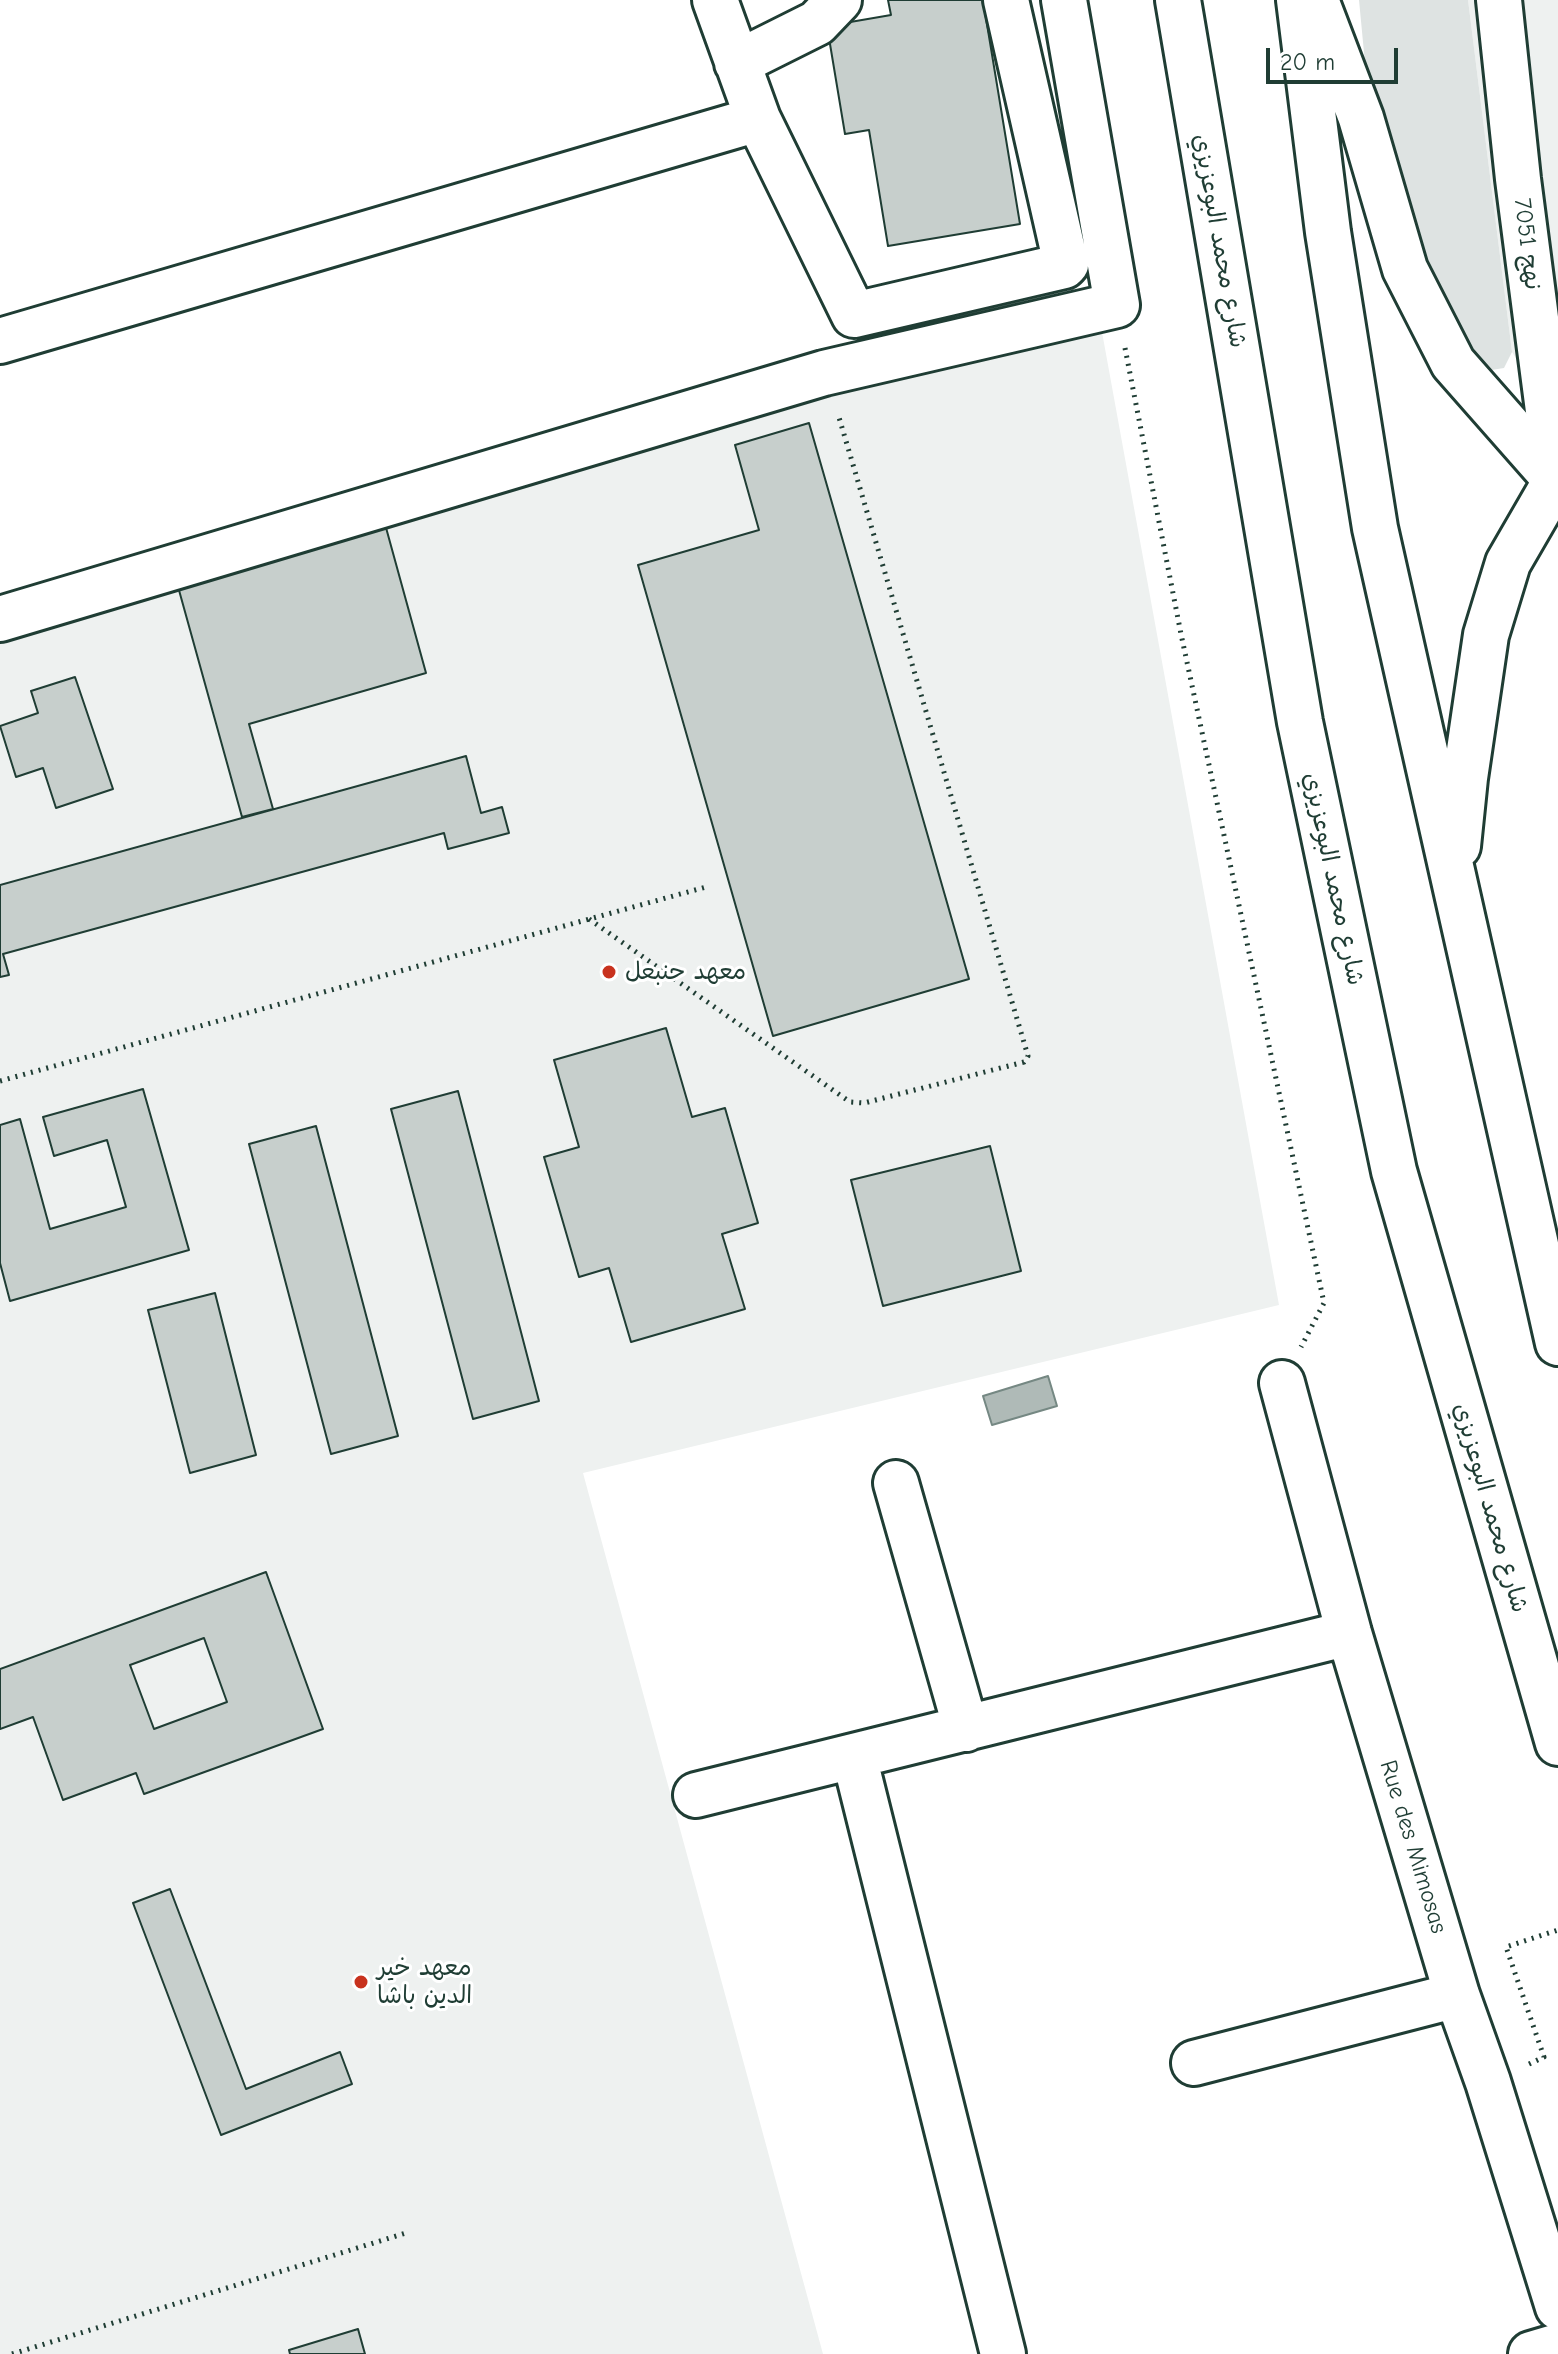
<!DOCTYPE html>
<meta charset="utf-8">
<style>
body{margin:0}
#map{position:relative;width:1558px;height:2354px;overflow:hidden;background:#fff;font-family:"Comic Neue",sans-serif}
canvas{display:block}
.scale{position:absolute;left:1266px;top:48px;width:132px;height:36px;box-sizing:border-box;border:4px solid #1f3d34;border-top:0;padding-left:10px;font-size:24px;line-height:28px;white-space:nowrap;color:#1f3d34;-webkit-text-stroke:6px #fff;paint-order:stroke}
</style>
<div id="map">
<canvas width="1558" height="2354"></canvas>
<div class="scale">20 m</div>
</div>
<script>
const ctx = document.querySelector('canvas').getContext('2d');
ctx.lineJoin = 'round';
function paint(path, color) { ctx.fillStyle = color; ctx.fill(path, 'evenodd'); }
const poly = rows => new Path2D(rows.map(r => 'M' + r).join(''));
function stroke(path, color, width, dash) { ctx.strokeStyle = color; ctx.lineWidth = width; ctx.lineCap = dash ? 'butt' : 'round'; ctx.setLineDash(dash || []); ctx.stroke(path); }
function drawText(font, color, halo, rows, align = 'center') {
  ctx.font = font + ' "Comic Neue","Playpen Sans Arabic",sans-serif'; ctx.lineWidth = 6; ctx.setLineDash([]); ctx.textBaseline = 'middle'; ctx.strokeStyle = halo; ctx.fillStyle = color; for (const [text, x, y, turn = 0] of rows) {
    ctx.save(); ctx.translate(x, y); ctx.rotate((+turn || 0) * Math.PI / 180); ctx.textAlign = isNaN(turn) ? turn : align; if (halo) ctx.strokeText(text, 0, 0); ctx.fillText(text, 0, 0); ctx.restore();
  }
}
paint(poly([
 [1468,0,1558,0,1558,426,1512,352],
 [1102,332,1279,1305,583,1473,823,2354,0,2354,0,639,829,385]
]), '#eef1f0');
paint(poly([
 [1359,0,1468,0,1512,352,1504,368,1485,371,1466,359,1417,243,1391,165,1365,63]
]), '#dee3e2');
const water = poly([
 [1048,1376,1057,1406,992,1425,983,1396,1048,1376]
]);
paint(water, '#afbab7');
stroke(water, '#758883', 2);
const building = poly([
 [888,0,983,0,1020,224,888,246,869,130,845,134,827,26,891,15,888,0],
 [809,423,969,979,773,1036,638,565,759,530,735,445,809,423],
 [385,524,426,673,249,724,273,809,242,817,177,583,385,524],
 [75,677,113,789,56,808,43,768,16,777,0,726,38,713,31,691,75,677],
 [466,756,481,813,502,807,509,833,448,849,444,833,3,954,9,975,0,977,0,885,466,756],
 [666,1028,692,1117,725,1108,758,1223,722,1234,745,1309,631,1342,609,1268,579,1277,544,1157,579,1147,554,1060,666,1028],
 [143,1089,189,1250,10,1301,0,1263,0,1125,20,1119,50,1229,126,1207,107,1140,54,1156,43,1117,143,1089],
 [458,1091,539,1401,473,1419,391,1109,458,1091],
 [316,1126,398,1436,331,1454,249,1144,316,1126],
 [990,1146,1021,1271,883,1306,851,1180,990,1146],
 [215,1293,256,1455,190,1473,148,1310,215,1293],
 [266,1572,323,1729,144,1794,136,1773,63,1800,33,1717,0,1729,0,1669,266,1572],
 [204,1638,227,1702,154,1729,130,1665,204,1638],
 [170,1889,246,2089,340,2052,352,2084,221,2135,133,1903,170,1889],
 [358,2329,365,2354,290,2354,289,2350,358,2329]
]);
paint(building, '#c7cfcc');
stroke(building, '#1f3d34', 2);
const minor = poly([
 [715,0,758,119,854,315,1064,266,1066,264,1006,0],
 [1499,0,1518,179,1558,488],
 [737,63,817,23,839,0],
 [0,341,758,119],
 [0,619,824,373,1117,305,1064,0],
 [1282,1383,1349,1633,1457,1995,1488,2082,1558,2307],
 [896,1483,966,1729],
 [854,1756,1003,2354],
 [696,1795,1349,1633],
 [1194,2063,1457,1995],
 [1531,2354,1558,2346]
]);
const highway = poly([
 [1178,0,1300,722,1394,1171,1558,1743],
 [1299,0,1328,232,1375,528,1558,1343],
 [1316,0,1361,118,1405,269,1453,363,1556,480,1508,563,1486,635,1465,778,1458,846]
]);
stroke(minor, '#1f3d34', 50);
stroke(highway, '#1f3d34', 50);
stroke(poly([
 [1125,348,1181,634,1324,1303,1301,1347],
 [589,919,850,1102,864,1103,1024,1062,1028,1056,838,414],
 [0,1081,706,887],
 [1529,2064,1544,2057,1506,1947,1558,1930],
 [12,2354,406,2233]
]), '#1f3d34', 5, [2, 6]);
stroke(minor, '#fff', 44);
stroke(highway, '#fff', 44);
for (const [x, y, r, color] of [
 [609,972,8,"#c8321e"],
 [361,1982,8,"#c8321e"]
]) { const dot = new Path2D(); dot.arc(x, y, r, 0, 2 * Math.PI); ctx.fillStyle = color; ctx.fill(dot); stroke(dot, '#fff', 3); }
drawText('24px', '#1f3d34', '#fff', [
 ["شارع محمد البوعزيزي",1219,241,80],
 ["نهج 7051",1527,244,83],
 ["شارع محمد البوعزيزي",1333,879,78],
 ["شارع محمد البوعزيزي",1490,1508,74],
 ["Rue des Mimosas",1413,1847,73]
]);
drawText('24px', '#1f3d34', '#fff', [
 ["معهد حنبعل",625,972],
 ["معهد خير",377,1968],
 ["الدين باشا",377,1996]
], 'left');
</script>
